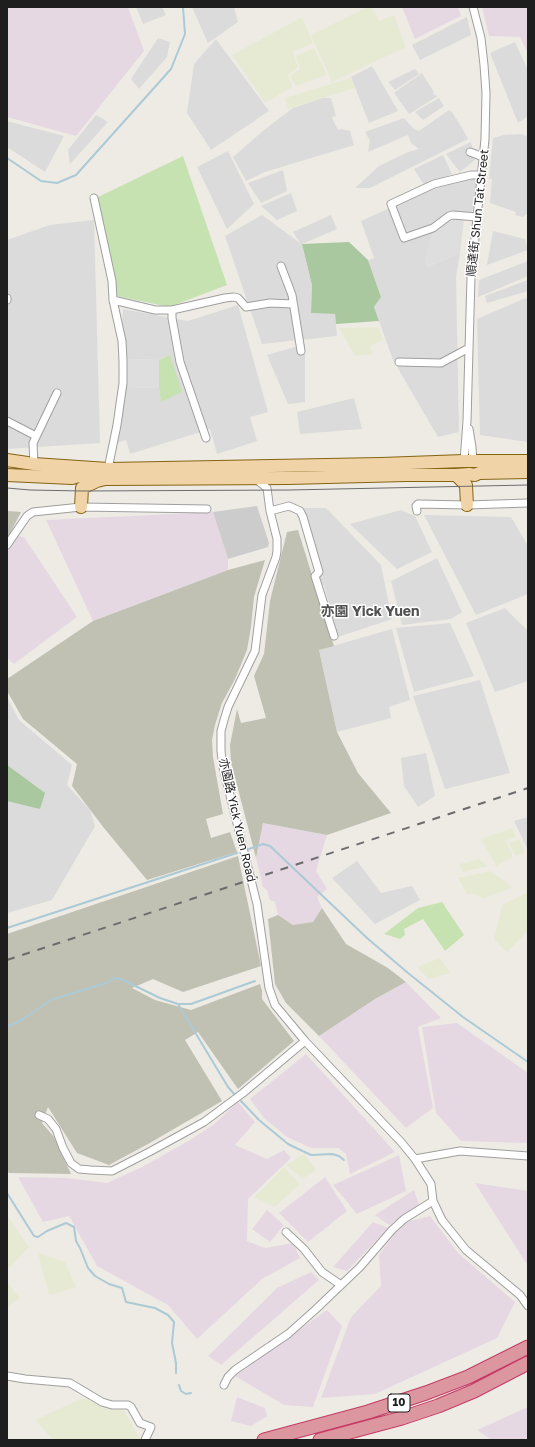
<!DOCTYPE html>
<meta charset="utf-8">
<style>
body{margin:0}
#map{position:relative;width:535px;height:1447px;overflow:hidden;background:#eeebe5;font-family:"Golos Text",sans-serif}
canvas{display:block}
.frame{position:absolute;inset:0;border:8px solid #1e1e1e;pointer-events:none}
</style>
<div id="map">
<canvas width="535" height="1447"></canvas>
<div class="frame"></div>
</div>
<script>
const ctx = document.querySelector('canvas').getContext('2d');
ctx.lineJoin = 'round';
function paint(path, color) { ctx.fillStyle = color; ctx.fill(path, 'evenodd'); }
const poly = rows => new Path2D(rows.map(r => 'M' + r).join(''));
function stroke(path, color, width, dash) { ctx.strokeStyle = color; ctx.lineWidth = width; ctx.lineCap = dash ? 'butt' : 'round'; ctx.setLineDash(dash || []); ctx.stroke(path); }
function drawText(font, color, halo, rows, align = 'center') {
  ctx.font = font + ' "Golos Text","Noto Sans SC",sans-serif'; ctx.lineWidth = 3; ctx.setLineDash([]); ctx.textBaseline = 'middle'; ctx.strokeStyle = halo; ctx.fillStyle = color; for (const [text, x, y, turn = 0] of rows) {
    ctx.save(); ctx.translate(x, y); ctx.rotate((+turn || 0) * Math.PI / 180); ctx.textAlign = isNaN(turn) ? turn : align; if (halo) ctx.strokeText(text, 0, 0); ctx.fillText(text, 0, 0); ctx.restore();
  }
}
paint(poly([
 [136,7,162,7,166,15,143,24],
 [192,7,234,7,238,22,208,43],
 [467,17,471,35,420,60,412,45],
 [158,38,170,42,167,57,139,89,131,79],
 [216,39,269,111,211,150,187,113,194,64],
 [515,42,528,70,528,116,518,123,490,53],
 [372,66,398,111,369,123,351,77],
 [415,69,419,74,395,90,388,82],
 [422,73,434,92,433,94,438,96,409,114,394,93],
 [322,98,331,98,336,116,332,117,334,122,338,130,341,129,350,131,354,145,265,172,246,181,233,157,264,130,293,108],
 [439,98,444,106,423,120,415,112],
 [449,110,452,112,461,126,468,139,370,188,355,188,379,166,408,152,419,149,411,143,408,135,368,152,370,141,365,132,404,118,414,129,419,131],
 [96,115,108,122,70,164,68,150],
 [7,121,64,136,45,172,7,147],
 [522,134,528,137,528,213,523,217,515,215,516,212,490,203,492,179,489,179,493,138,504,135],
 [471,142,475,160,460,172,446,154],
 [228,151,254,204,227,229,197,167],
 [443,155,452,174,425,186,414,169],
 [283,170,287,191,261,203,248,183],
 [478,172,472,213,451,211,435,226,426,258,427,267,460,253,456,277,459,432,438,437,393,360,374,307,381,297,368,260,374,258,361,221,426,192],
 [291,193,297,211,277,220,261,206],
 [262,215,300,243,293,232,331,215,337,229,302,244,312,285,311,313,335,314,337,336,262,344,225,236],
 [94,220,100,443,7,449,7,240,50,225],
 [493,231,525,239,528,250,487,265],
 [528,261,528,276,478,297,479,280],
 [528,280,528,291,487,303,485,296],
 [528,297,528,442,480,435,477,319],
 [238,305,268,412,250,417,257,441,217,454,210,429,130,454,126,440,117,443,126,387,159,388,161,401,170,355,159,360,127,359,122,325,123,309,188,321],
 [305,344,305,402,288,404,267,355],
 [354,398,362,429,300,434,297,412],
 [304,508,326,508,381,565,392,619,338,637,324,585,321,585,318,575,321,574],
 [401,510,415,516,432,552,397,569,350,524],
 [424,515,511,517,528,546,528,594,476,615],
 [437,558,462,612,451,619,402,625,391,581],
 [505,608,528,631,528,681,495,692,466,623],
 [450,623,474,676,414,692,396,628],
 [392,629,410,700,389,707,391,718,337,732,319,650],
 [480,680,510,773,445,789,413,696],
 [7,697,19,720,72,765,67,785,90,810,95,826,52,900,7,913],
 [426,753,435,796,418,807,404,786,401,758],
 [528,817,528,850,514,821],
 [357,861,381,893,412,886,420,900,375,924,332,878]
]), '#dcdbdb');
paint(poly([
 [7,7,128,7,144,51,76,136,7,117],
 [402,7,458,7,461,16,415,39],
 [482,7,528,7,528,54,520,37,489,36],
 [7,511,21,512,10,534,24,537,77,617,14,664,7,658],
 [213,512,228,559,228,570,93,621,46,520],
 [263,823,327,835,316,871,327,889,317,897,322,908,313,922,293,925,278,915,275,902,270,900,267,890,263,887,256,858],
 [406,982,441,1018,418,1027,433,1108,406,1128,319,1036,375,999],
 [457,1023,528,1073,528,1143,461,1141,436,1113,422,1027],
 [306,1054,395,1152,350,1174,346,1154,338,1148,311,1148,287,1137,264,1118,250,1099],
 [238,1102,255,1122,235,1145,267,1159,284,1150,291,1158,248,1199,247,1241,265,1248,293,1243,300,1258,262,1279,197,1339,168,1305,97,1266,69,1216,43,1222,18,1177,67,1178,107,1183,142,1167,190,1140,213,1125],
 [399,1155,406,1191,357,1214,333,1185],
 [325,1177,347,1211,308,1242,279,1213],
 [475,1183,528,1191,528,1266],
 [414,1190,419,1205,389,1225,375,1215],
 [267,1210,284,1225,270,1242,252,1229],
 [430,1216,458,1253,515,1302,497,1338,375,1394,321,1398,351,1317,381,1286,379,1255,403,1223],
 [373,1222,388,1228,347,1271,333,1267],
 [311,1272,319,1280,221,1365,208,1356,277,1288],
 [327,1310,342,1326,313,1407,284,1405,235,1376],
 [237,1397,265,1408,267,1416,251,1426,231,1421],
 [528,1407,528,1440,492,1440,477,1430]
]), '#e6d8e3');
paint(poly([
 [257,506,269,543,268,547,228,559,213,512]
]), '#ccc');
paint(poly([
 [7,511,21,512,7,539],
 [298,530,334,646,319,650,337,732,358,773,391,813,327,835,263,823,256,858,231,762,230,745,237,709,241,723,266,718,254,676,264,654,270,601,287,532],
 [265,560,254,597,251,627,247,650,235,679,222,703,215,725,212,740,213,757,223,814,206,819,211,838,230,832,237,852,147,880,104,828,72,786,77,764,23,719,7,691,7,679,93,621,228,570],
 [238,856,261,966,183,992,153,979,132,988,155,1000,191,1010,260,984,262,991,262,999,294,1041,238,1089,198,1032,185,1040,222,1101,148,1144,109,1165,77,1153,48,1107,42,1123,54,1137,71,1174,9,1173,7,1171,7,934],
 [322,908,346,944,388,968,406,982,375,999,319,1036,286,1003,275,984,268,919,278,915,293,925,313,922]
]), '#c0c1b2');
paint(poly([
 [367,7,372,7,379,21,394,15,406,47,332,82,311,35],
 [302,17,313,43,293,52,298,67,288,75,292,87,265,103,232,55],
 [314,48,327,75,296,86,290,76,300,69,296,56],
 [350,78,355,88,288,109,285,98],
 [378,327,383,340,370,346,372,354,355,356,339,328],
 [512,828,516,837,506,841,513,857,496,866,481,839],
 [519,839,525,853,516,856,508,843],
 [479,859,488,866,463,872,459,864],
 [490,871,513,887,483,899,475,894,467,894,458,878],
 [528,892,528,931,507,952,494,939,502,905],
 [440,958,450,973,429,979,417,967],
 [304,1154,316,1170,302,1179,286,1165],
 [284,1167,300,1184,275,1207,254,1197],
 [7,1215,29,1247,9,1268,7,1265],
 [38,1253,65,1262,76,1287,49,1295],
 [7,1282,20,1298,7,1307],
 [82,1398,124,1411,140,1439,53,1440,35,1420]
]), '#e7ead3');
paint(poly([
 [183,156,227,285,169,307,117,296,98,197],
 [170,355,182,392,161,402,159,388,159,360],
 [442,902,464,935,445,951,423,919,404,929,405,935,400,939,384,934,418,908]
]), '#c7e2b1');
paint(poly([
 [349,242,368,260,381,297,374,307,379,321,336,324,335,314,311,313,312,285,302,244],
 [7,765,45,793,40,809,7,801]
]), '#a9c89f');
paint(poly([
 [450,218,464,218,460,253,427,267,426,258,434,229],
 [127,359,159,360,159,388,126,387]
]), '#dedede');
stroke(poly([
 [7,158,41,181,57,183,76,175,171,69,185,34,183,7],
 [249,849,263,844,270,846,367,938,408,973,463,1017,528,1062],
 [7,928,237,853],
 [178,1004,228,1087,235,1095],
 [7,1027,20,1021,51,1000,109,982,114,978,121,979,160,998,178,1004,191,1004,255,981],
 [241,1101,259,1120,288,1144,311,1155,332,1154,339,1156,344,1160],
 [7,1193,34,1236,38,1237,47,1231,66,1223,74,1227,76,1241,80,1248,88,1268,95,1276,109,1284,122,1288,126,1302,155,1308,168,1315,174,1322,172,1343,176,1363,176,1373],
 [179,1385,181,1391,186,1394,191,1393]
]), '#abcad6', 2);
const street = poly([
 [470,152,483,157],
 [94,198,112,281,113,300,122,341,123,361,123,383,117,425,108,469],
 [477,217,453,215,449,216,433,228,404,238,391,204,434,184,471,175,482,175],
 [281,266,292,295,301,351],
 [7,300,7,298],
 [113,300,155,310,172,310,225,298,234,297,238,298,246,307,270,303,293,304],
 [172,310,172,318,180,362,206,438],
 [399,362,441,363,469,348],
 [7,421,36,436],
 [469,429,472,447,473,461],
 [464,461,467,421,471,277,485,139,486,93,484,65,481,38,473,7],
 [34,464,33,443,57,393],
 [257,480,267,488,270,511,277,539,277,551,276,557,262,595,255,651,228,707,224,720,221,731,221,751,223,767,257,904,269,988,275,1005,305,1041,401,1142,415,1159,431,1184,433,1201,442,1220,466,1250,520,1295,528,1306],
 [270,511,289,506,300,511,303,517,319,572,315,576,334,636],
 [417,511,416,506,418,504,467,505,528,503],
 [7,545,27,516,33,512,81,507,207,509],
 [39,1115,48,1119,56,1129,63,1148,71,1163,79,1169,91,1170,112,1171,151,1151,204,1122,243,1093,305,1041],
 [415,1159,460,1151,528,1156],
 [286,1232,304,1249,322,1272,341,1285],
 [7,1376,25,1379,70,1383,102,1402,112,1405,128,1405,131,1407,140,1423,151,1427,145,1440],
 [224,1385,228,1377,235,1370,288,1334,315,1310,360,1267,392,1230,404,1219,433,1201]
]);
const primary = poly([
 [7,460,34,464,108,469,381,464,464,461,528,461],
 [7,475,72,478,79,476,95,478],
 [456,475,466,485,467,505],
 [82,488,97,481,105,479,288,478,406,475,456,475,469,474,475,475,479,473,528,472],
 [81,507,82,488]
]);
const highway = poly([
 [264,1440,368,1412,426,1393,468,1377,528,1347],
 [320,1440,402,1418,438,1406,474,1391,528,1363]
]);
stroke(street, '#9f9f9f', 9);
stroke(primary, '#856412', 14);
stroke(highway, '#c43a63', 15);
stroke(street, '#fff', 7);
stroke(primary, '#f0d4a8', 12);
stroke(highway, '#dc96a0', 13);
stroke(poly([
 [7,488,30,490,82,491,289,490,528,485]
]), '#6c6c6c', 1);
stroke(poly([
 [7,960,528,788]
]), '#6c6c6c', 2, [8, 8]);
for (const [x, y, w] of [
 [399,1403,22]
]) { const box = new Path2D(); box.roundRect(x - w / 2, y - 9, w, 18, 3); ctx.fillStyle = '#fff'; ctx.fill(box); stroke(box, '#1e1e1e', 1); }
drawText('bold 11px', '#1e1e1e', null, [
 ["10",399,1403]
]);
drawText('12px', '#1e1e1e', '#fff', [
 ["順達街 Shun Tat Street",478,213,-84],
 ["亦園路 Yick Yuen Road",237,820,77]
]);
drawText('bold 14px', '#515151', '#fff', [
 ["亦園 Yick Yuen",370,612]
]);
</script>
